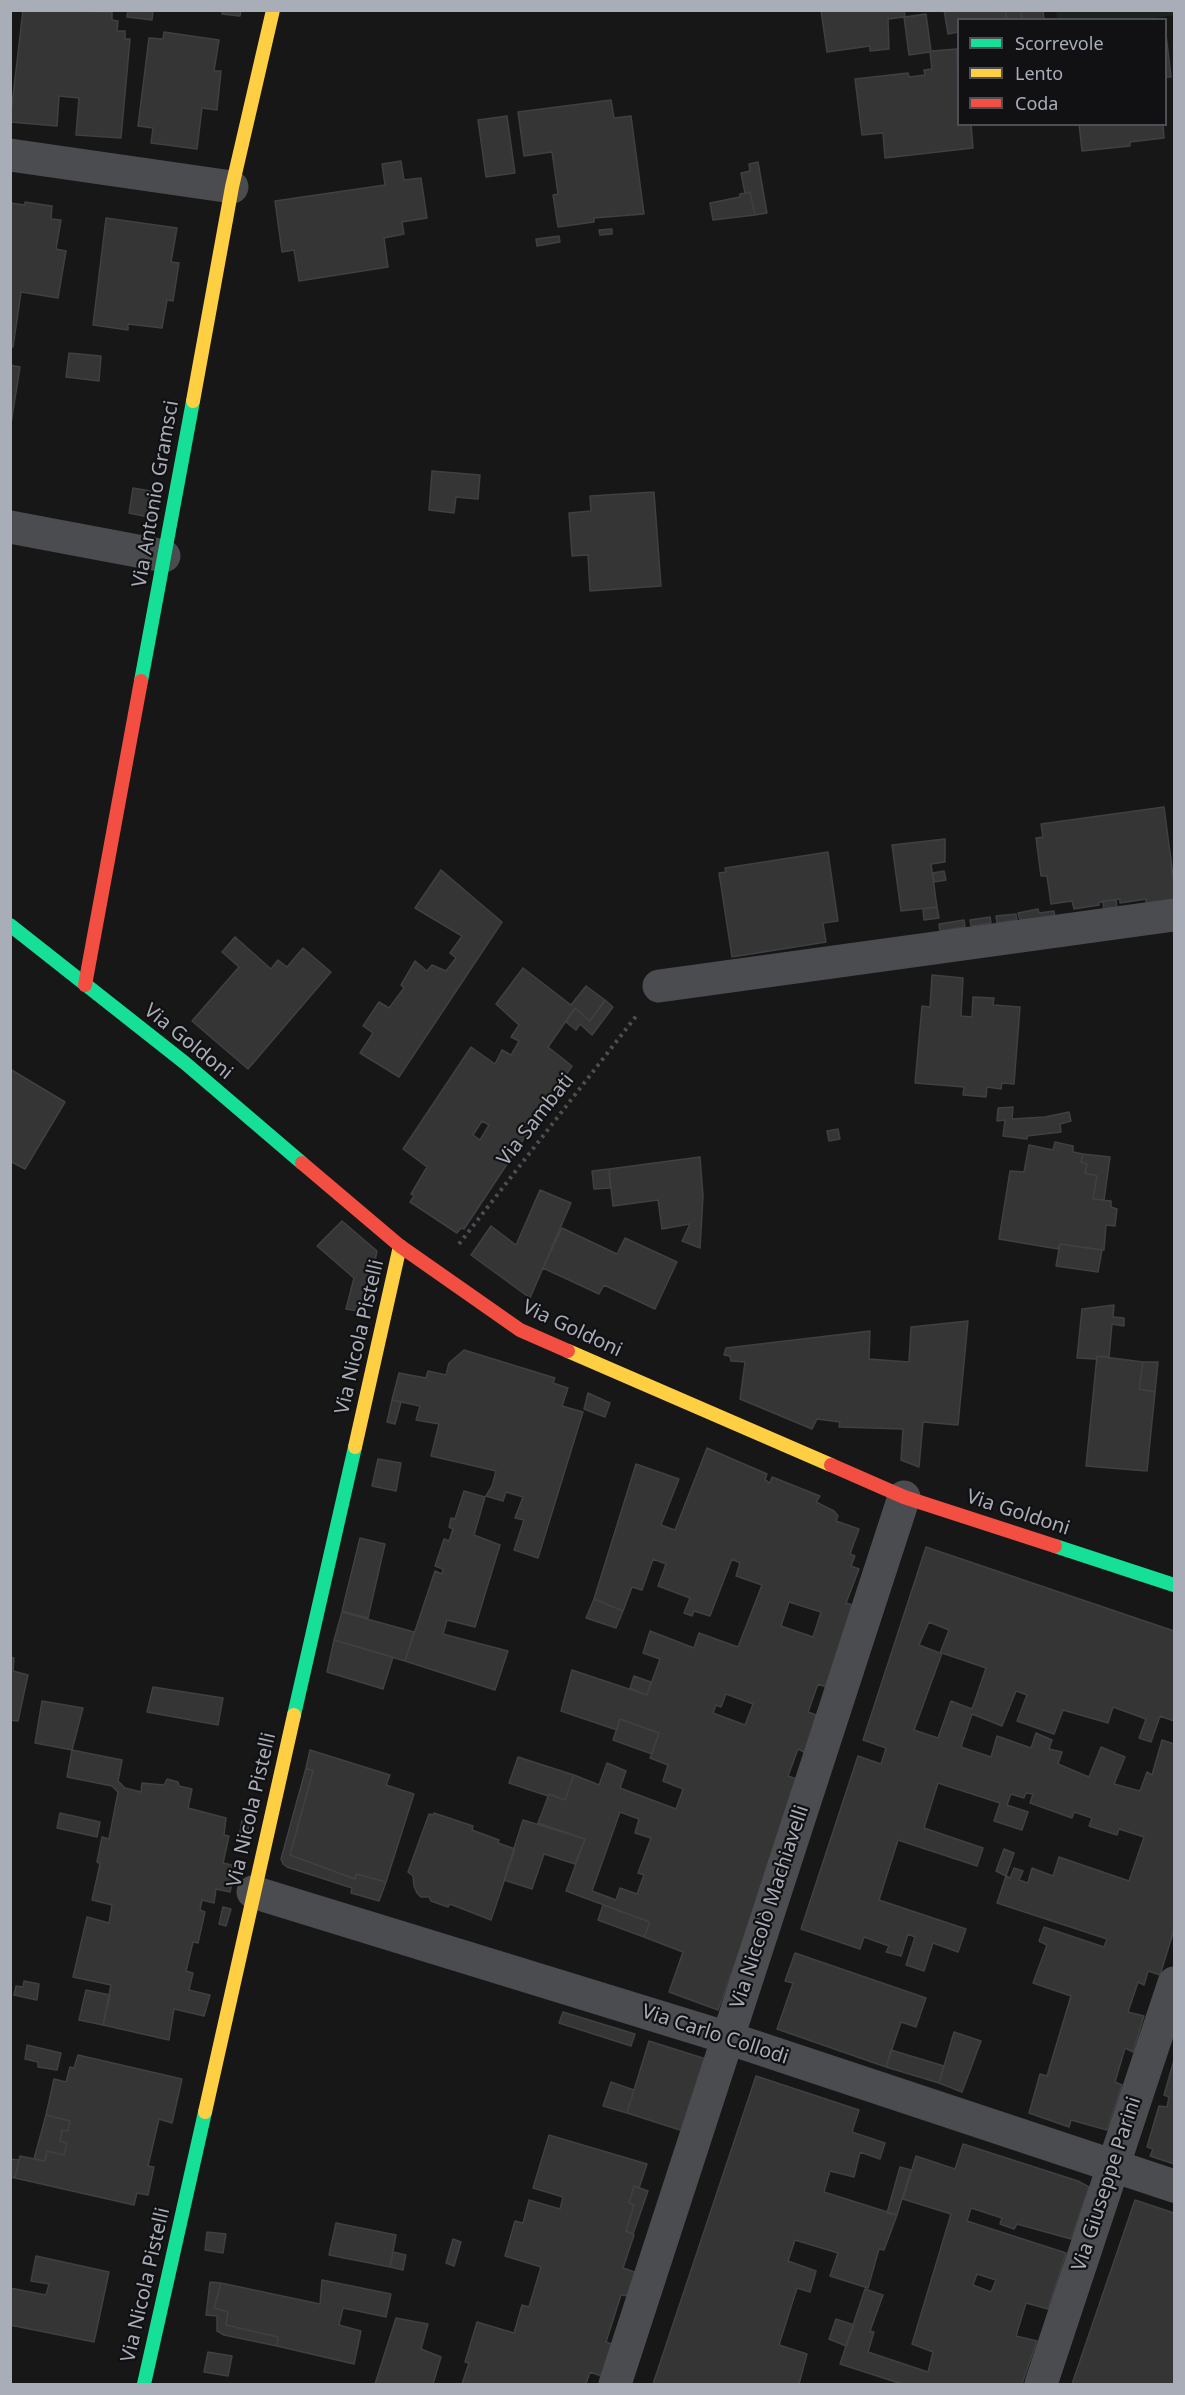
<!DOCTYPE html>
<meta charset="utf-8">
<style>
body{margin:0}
#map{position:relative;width:1185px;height:2395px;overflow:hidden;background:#171717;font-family:"Noto Sans",sans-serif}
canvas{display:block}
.frame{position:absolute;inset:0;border:12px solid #a8adb8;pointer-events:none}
.legend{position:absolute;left:957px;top:18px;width:210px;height:108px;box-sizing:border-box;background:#111113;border:2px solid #4d4f55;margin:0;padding:8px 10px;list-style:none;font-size:18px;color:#a8adb8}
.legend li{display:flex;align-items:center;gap:12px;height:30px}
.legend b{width:30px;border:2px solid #4d4f55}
</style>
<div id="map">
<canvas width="1185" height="2395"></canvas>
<div class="frame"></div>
<ul class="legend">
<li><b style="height:8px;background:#16e098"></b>Scorrevole</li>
<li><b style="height:8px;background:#ffcf43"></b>Lento</li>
<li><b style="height:8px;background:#f24e42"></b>Coda</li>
</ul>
</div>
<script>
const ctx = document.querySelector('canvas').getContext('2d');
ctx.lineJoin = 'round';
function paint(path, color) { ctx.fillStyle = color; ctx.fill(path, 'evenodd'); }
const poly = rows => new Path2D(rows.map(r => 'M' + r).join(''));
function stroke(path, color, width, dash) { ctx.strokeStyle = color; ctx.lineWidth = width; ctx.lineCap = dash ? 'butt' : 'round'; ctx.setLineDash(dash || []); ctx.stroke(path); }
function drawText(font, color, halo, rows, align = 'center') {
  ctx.font = font + ' "Noto Sans",sans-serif'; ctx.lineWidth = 4.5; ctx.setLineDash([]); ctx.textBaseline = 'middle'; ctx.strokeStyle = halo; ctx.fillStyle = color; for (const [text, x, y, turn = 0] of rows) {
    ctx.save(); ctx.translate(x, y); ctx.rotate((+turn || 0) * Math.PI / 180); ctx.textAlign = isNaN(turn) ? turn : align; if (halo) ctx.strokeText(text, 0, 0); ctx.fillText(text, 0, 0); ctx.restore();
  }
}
paint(poly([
 [1174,10,1174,15,1141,20,1057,19,1056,11]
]), '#1d241e');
const building = poly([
 [23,10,112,12,112,20,118,21,117,31,125,31,125,39,130,39,121,138,76,135,79,98,59,96,57,126,10,122,23,10],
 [128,10,153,10,152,20,127,17,128,10],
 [222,10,241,10,240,16,222,14,222,10],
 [821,10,904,10,905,17,926,14,931,51,957,49,958,124,971,124,973,148,885,158,883,133,862,135,855,79,908,73,909,77,925,75,924,70,932,69,930,52,909,55,904,17,888,19,889,49,870,51,870,46,827,52,821,10],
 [944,10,1005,10,1007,20,958,20,958,32,948,34,944,10],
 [1005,10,1021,10,1022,20,1007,20,1005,10],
 [1021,10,1043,10,1044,20,1022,20,1021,10],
 [164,32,219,40,214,71,221,71,217,110,202,108,197,149,151,143,153,128,138,126,149,38,163,39,164,32],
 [1166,34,1171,77,1166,77,1166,34],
 [611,100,614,118,631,116,644,214,594,218,594,222,558,227,553,195,558,194,552,152,524,156,518,112,611,100],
 [507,116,515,173,486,177,478,120,507,116],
 [1079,124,1163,124,1164,138,1130,142,1130,146,1082,151,1079,124],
 [401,161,404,180,421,178,427,218,402,222,404,234,384,238,388,267,299,281,294,250,282,252,275,201,385,185,382,164,401,161],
 [758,162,767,213,755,215,750,192,745,193,741,173,750,171,749,164,758,162],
 [750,192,755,215,713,220,710,203,740,197,740,194,750,192],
 [25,202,52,206,51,219,61,220,56,249,66,251,58,298,21,292,13,347,10,347,10,203,25,205,25,202],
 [106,218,177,228,171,262,179,263,173,301,167,300,162,328,128,324,128,330,93,325,106,218],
 [612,229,612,234,600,235,599,230,612,229],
 [559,236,560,242,537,246,536,239,559,236],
 [69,353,101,356,99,381,66,377,69,353],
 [10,365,20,367,10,430,10,365],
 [432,471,480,475,478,499,456,497,454,513,429,510,432,471],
 [133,488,156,492,153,518,129,513,133,488],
 [654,492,661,586,590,591,588,555,572,556,569,513,591,511,590,496,654,492],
 [1164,807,1174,883,1174,900,1146,904,1146,899,1120,903,1120,899,1099,902,1099,905,1074,909,1072,901,1051,904,1047,876,1041,876,1036,838,1043,837,1041,824,1164,807],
 [945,839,945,862,931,864,937,907,901,911,892,845,945,839],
 [828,852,838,921,823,923,826,942,732,957,719,873,726,872,725,868,828,852],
 [441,870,502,922,399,1077,360,1053,373,1033,363,1026,379,1002,389,1008,404,988,401,985,415,961,427,971,432,965,446,971,456,958,450,953,462,936,415,908,441,870],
 [944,871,946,880,934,882,933,873,944,871],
 [1116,900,1117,908,1104,910,1103,901,1116,900],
 [937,907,939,918,924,920,923,909,937,907],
 [1038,909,1039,913,1054,911,1055,917,1020,920,1018,913,1038,909],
 [1016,914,1017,920,997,923,996,916,1016,914],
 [990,917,991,923,971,926,970,920,990,917],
 [964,920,965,927,940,931,939,924,964,920],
 [235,937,271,969,278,960,287,967,303,948,331,972,248,1069,192,1021,239,967,222,952,235,937],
 [523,968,571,1005,586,986,605,1000,590,1021,575,1008,548,1047,572,1066,464,1229,461,1228,457,1233,410,1202,414,1196,411,1194,427,1167,403,1149,471,1047,495,1064,502,1050,511,1055,519,1041,511,1037,519,1025,496,1004,523,968],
 [482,1121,489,1125,480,1140,473,1135,482,1121],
 [932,975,963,978,961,1016,972,1017,973,997,994,998,993,1005,1020,1007,1014,1084,1002,1083,1001,1089,987,1087,986,1097,963,1095,964,1087,915,1083,922,1006,930,1007,932,975],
 [605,1000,613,1007,592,1035,580,1024,576,1030,566,1022,575,1008,590,1021,605,1000],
 [10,1069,65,1102,25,1169,10,1161,10,1069],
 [1013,1107,1012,1119,1045,1117,1069,1112,1071,1121,1060,1124,1061,1132,1027,1136,1027,1139,1003,1136,1005,1120,997,1121,998,1108,1013,1107],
 [838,1129,840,1139,829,1141,827,1131,838,1129],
 [1055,1142,1073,1146,1073,1152,1083,1154,1081,1162,1087,1164,1085,1173,1097,1176,1093,1199,1111,1201,1111,1207,1117,1209,1115,1226,1106,1225,1104,1250,1060,1244,1058,1249,999,1239,1010,1171,1024,1172,1029,1145,1053,1150,1055,1142],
 [1083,1154,1110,1157,1104,1200,1093,1199,1097,1176,1085,1173,1087,1164,1081,1162,1083,1154],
 [700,1157,703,1196,700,1248,682,1241,690,1224,662,1229,658,1200,613,1206,609,1169,700,1157],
 [609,1169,610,1188,594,1189,592,1171,609,1169],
 [540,1190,571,1203,530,1298,471,1255,491,1226,516,1245,540,1190],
 [342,1221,377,1251,364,1312,346,1309,354,1278,317,1246,342,1221],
 [562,1228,617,1254,625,1238,677,1262,655,1309,604,1285,599,1294,543,1268,562,1228],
 [1060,1244,1102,1250,1098,1272,1056,1266,1060,1244],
 [1114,1305,1113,1317,1124,1318,1124,1326,1112,1324,1109,1357,1097,1356,1096,1359,1077,1358,1082,1309,1114,1305],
 [968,1321,958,1425,923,1422,919,1467,901,1460,903,1429,839,1427,840,1422,817,1419,812,1429,740,1399,745,1362,731,1361,730,1356,724,1355,726,1348,870,1331,869,1359,909,1362,911,1327,968,1321],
 [464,1350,555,1378,553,1383,568,1388,562,1406,583,1412,538,1558,514,1550,524,1520,515,1518,523,1497,506,1492,503,1501,486,1496,492,1486,496,1471,431,1456,439,1424,416,1420,420,1406,392,1400,399,1373,426,1378,428,1371,446,1375,449,1363,464,1350],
 [1097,1356,1143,1362,1139,1389,1155,1392,1147,1471,1086,1466,1097,1356],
 [1143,1362,1158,1362,1155,1392,1139,1389,1143,1362],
 [588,1393,610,1403,605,1417,584,1409,588,1393],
 [392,1400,401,1402,395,1424,387,1422,392,1400],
 [707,1448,767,1474,765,1480,770,1483,772,1477,820,1496,816,1502,834,1511,838,1516,836,1521,859,1529,850,1554,855,1556,851,1566,859,1569,846,1603,856,1606,826,1687,818,1684,808,1712,819,1716,806,1753,798,1749,788,1776,802,1781,718,2010,669,1992,683,1952,644,1937,650,1922,566,1891,585,1839,538,1823,549,1794,565,1800,574,1775,599,1785,607,1763,626,1771,620,1788,676,1809,683,1789,663,1781,668,1765,650,1758,659,1733,620,1719,617,1730,561,1711,572,1670,647,1695,660,1659,643,1653,650,1631,694,1648,699,1633,738,1647,762,1585,736,1576,740,1563,732,1559,710,1616,694,1611,692,1616,684,1613,690,1598,658,1586,666,1564,653,1559,642,1590,632,1587,623,1611,594,1599,636,1464,679,1479,661,1525,675,1530,707,1448],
 [789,1602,821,1612,813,1637,781,1626,789,1602],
 [726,1694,753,1704,745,1725,713,1713,716,1705,721,1707,726,1694],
 [620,1812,639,1819,635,1833,651,1838,638,1873,644,1875,637,1894,620,1888,616,1900,592,1891,620,1812],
 [378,1459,401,1463,396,1491,372,1486,378,1459],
 [464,1491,485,1497,474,1535,500,1545,475,1627,447,1620,443,1634,508,1651,495,1690,405,1661,435,1571,442,1574,443,1569,435,1566,444,1539,449,1541,453,1529,449,1527,451,1518,455,1519,464,1491],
 [360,1538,385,1544,368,1618,342,1611,360,1538],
 [926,1547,1174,1631,1174,1721,1160,1716,1151,1742,1139,1738,1146,1719,1113,1707,1108,1723,1063,1710,1054,1734,1017,1721,1027,1695,1016,1691,1002,1726,972,1714,961,1747,991,1757,997,1736,1031,1748,1036,1733,1052,1740,1049,1749,1062,1752,1058,1764,1089,1777,1101,1747,1125,1757,1114,1784,1140,1791,1147,1772,1152,1775,1162,1740,1174,1744,1174,1930,1160,1975,1148,1971,1144,1985,1138,1982,1128,2012,1144,2016,1133,2052,1125,2048,1115,2082,1122,2085,1107,2130,1071,2120,1069,2127,1029,2113,1040,2074,1047,2076,1071,1996,1033,1983,1047,1945,1039,1941,1044,1927,1104,1947,1107,1939,997,1903,1006,1876,1010,1878,1014,1868,1023,1871,1019,1880,1028,1883,1032,1868,1053,1876,1059,1857,1129,1881,1144,1837,1119,1829,1117,1835,1089,1826,1092,1818,1074,1812,1072,1818,1030,1803,1033,1794,1026,1793,1024,1798,1011,1794,1007,1805,1028,1812,1022,1830,994,1821,1000,1803,938,1783,924,1828,983,1848,977,1866,898,1840,879,1900,966,1929,958,1952,933,1943,924,1971,906,1965,915,1937,908,1934,901,1956,886,1952,889,1946,864,1937,860,1949,801,1929,858,1756,881,1764,886,1748,863,1740,926,1547],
 [929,1622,949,1630,940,1653,919,1645,929,1622],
 [942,1653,986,1668,972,1709,951,1701,938,1738,914,1730,942,1653],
 [594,1599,623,1611,616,1628,586,1618,594,1599],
 [342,1612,414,1632,405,1661,334,1640,342,1612],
 [334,1640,393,1657,383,1689,327,1672,334,1640],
 [10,1657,14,1658,13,1671,28,1675,18,1721,10,1720,10,1657],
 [634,1676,651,1682,647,1695,630,1688,634,1676],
 [153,1687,223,1698,218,1725,147,1712,153,1687],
 [42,1701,83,1708,72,1750,35,1743,42,1701],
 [620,1719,659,1733,652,1754,613,1740,620,1719],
 [72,1750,122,1760,118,1781,125,1788,141,1792,142,1783,164,1785,167,1779,178,1782,179,1786,192,1789,188,1808,226,1818,224,1835,229,1836,223,1863,236,1866,230,1892,216,1889,214,1903,202,1900,200,1910,205,1912,198,1943,193,1942,186,1971,193,1973,189,1990,210,1995,204,2016,174,2009,169,2040,103,2025,111,1985,73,1977,87,1917,109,1923,112,1905,92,1900,100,1864,97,1862,102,1837,109,1839,118,1792,112,1786,67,1777,72,1750],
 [310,1750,390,1775,386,1785,414,1794,386,1882,356,1874,355,1879,290,1855,313,1771,306,1768,310,1750],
 [518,1757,574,1775,565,1800,549,1794,548,1796,509,1783,518,1757],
 [306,1768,313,1771,290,1855,355,1879,356,1874,386,1882,379,1901,351,1893,352,1888,287,1867,283,1864,281,1859,306,1768],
 [60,1813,100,1822,97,1837,57,1828,60,1813],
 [434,1813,473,1826,472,1830,499,1840,498,1843,515,1849,491,1920,450,1904,448,1907,431,1901,429,1897,421,1897,417,1893,414,1886,413,1876,408,1872,429,1814,433,1815,434,1813],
 [523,1820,585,1839,575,1864,544,1854,532,1889,504,1880,523,1820],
 [242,1821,249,1823,246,1845,238,1843,242,1821],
 [1004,1849,1014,1853,1006,1876,996,1871,1004,1849],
 [603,1905,650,1922,644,1937,598,1920,603,1905],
 [223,1907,231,1909,226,1926,219,1924,223,1907],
 [795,1953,926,1998,916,2027,901,2022,886,2067,777,2029,793,1983,785,1981,795,1953],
 [24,1981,39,1984,37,2000,14,1995,16,1986,23,1987,24,1981],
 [86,1990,110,1995,103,2025,79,2020,86,1990],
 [563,2012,635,2034,631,2046,559,2023,563,2012],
 [954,2032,981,2041,962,2092,939,2083,954,2032],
 [649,2041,706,2059,683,2131,627,2113,649,2041],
 [27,2045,61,2053,57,2070,38,2067,38,2062,25,2059,27,2045],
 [891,2050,944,2066,939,2083,886,2067,891,2050],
 [78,2055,182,2079,172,2123,159,2119,148,2166,154,2167,148,2195,137,2193,134,2205,15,2178,20,2156,45,2161,47,2151,64,2155,67,2143,60,2141,62,2130,68,2131,70,2121,46,2115,54,2079,66,2082,70,2067,74,2068,78,2055],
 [1174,2060,1174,2164,1150,2156,1153,2149,1147,2147,1159,2106,1167,2107,1169,2097,1164,2095,1174,2060],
 [756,2076,859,2110,852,2132,885,2143,880,2159,860,2152,854,2177,830,2171,824,2192,897,2215,884,2250,879,2249,868,2288,830,2276,838,2253,795,2240,788,2261,816,2271,810,2292,797,2288,779,2345,807,2354,799,2384,653,2384,756,2076],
 [611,2082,634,2090,627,2113,603,2106,611,2082],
 [46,2115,70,2121,68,2131,62,2130,60,2141,67,2143,64,2155,47,2151,45,2161,34,2159,46,2115],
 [549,2135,647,2164,639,2188,634,2186,629,2203,634,2205,626,2231,634,2235,623,2268,643,2275,629,2296,621,2295,606,2342,615,2345,604,2377,590,2372,586,2384,462,2384,469,2363,465,2362,477,2322,514,2333,522,2305,529,2307,541,2267,505,2256,515,2221,523,2223,529,2200,560,2209,563,2197,533,2188,549,2135],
 [963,2144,1078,2181,1089,2187,1071,2239,1017,2224,1014,2229,1000,2224,1002,2218,971,2208,967,2221,1066,2253,1048,2309,1026,2303,1016,2336,1037,2341,1022,2384,902,2384,840,2364,865,2289,883,2295,870,2331,874,2332,868,2352,928,2372,933,2352,912,2344,951,2214,903,2199,916,2156,955,2169,963,2144],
 [977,2274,996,2280,991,2292,973,2285,977,2274],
 [10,2159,19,2160,15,2178,10,2177,10,2159],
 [900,2167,911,2170,897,2215,887,2213,900,2167],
 [634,2186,648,2191,633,2234,626,2231,634,2205,629,2203,634,2186],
 [1135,2200,1174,2213,1174,2384,1072,2384,1135,2200],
 [336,2223,396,2235,390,2267,329,2255,336,2223],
 [207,2232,226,2234,223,2253,205,2250,207,2232],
 [453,2239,461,2242,454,2266,446,2263,453,2239],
 [393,2252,406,2255,403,2270,390,2267,393,2252],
 [36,2256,109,2272,94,2342,10,2325,10,2288,46,2295,49,2284,31,2281,36,2256],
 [322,2280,391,2294,386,2317,343,2308,339,2325,361,2331,354,2364,277,2346,278,2337,226,2325,228,2312,214,2308,221,2283,320,2304,322,2280],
 [210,2282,221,2283,214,2308,228,2312,226,2325,278,2337,277,2346,224,2335,217,2331,217,2316,206,2315,210,2282],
 [396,2318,428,2324,421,2349,441,2357,433,2384,375,2384,396,2318],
 [836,2319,854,2325,846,2346,829,2339,836,2319],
 [208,2352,232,2356,228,2376,204,2372,208,2352]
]);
paint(building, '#353536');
stroke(building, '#3f4043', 1.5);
stroke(poly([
 [459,1244,637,1015]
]), '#4d4e52', 4, [3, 4.5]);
stroke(poly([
 [10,155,232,187],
 [10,527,164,556],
 [659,986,1174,915],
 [253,1892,728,2038,1174,2186],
 [615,2384,904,1497],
 [1041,2384,1174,1983]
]), '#4b4c50', 33);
stroke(poly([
 [141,681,193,401],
 [10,925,185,1063,302,1163],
 [1055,1546,1174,1585],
 [294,1715,355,1447],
 [144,2384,205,2112]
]), '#16e098', 14);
stroke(poly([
 [193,401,232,187,273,10],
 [568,1351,831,1465],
 [355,1447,400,1246],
 [205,2112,294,1715]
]), '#ffcf43', 14);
stroke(poly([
 [85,985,141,681],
 [302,1163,400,1246,520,1330,568,1351],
 [831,1465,904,1497,1055,1546]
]), '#f24e42', 14);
drawText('20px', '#a8adb8', '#111113', [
 ["Via Antonio Gramsci",156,494,-80],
 ["Via Goldoni",188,1042,39],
 ["Via Sambati",536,1120,-52],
 ["Via Goldoni",572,1329,25],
 ["Via Nicola Pistelli",360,1337,-77],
 ["Via Goldoni",1018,1513,18],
 ["Via Nicola Pistelli",252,1810,-77],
 ["Via Niccolò Machiavelli",770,1907,-72],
 ["Via Carlo Collodi",715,2035,18],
 ["Via Giuseppe Parini",1107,2184,-72],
 ["Via Nicola Pistelli",146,2285,-77]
]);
</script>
